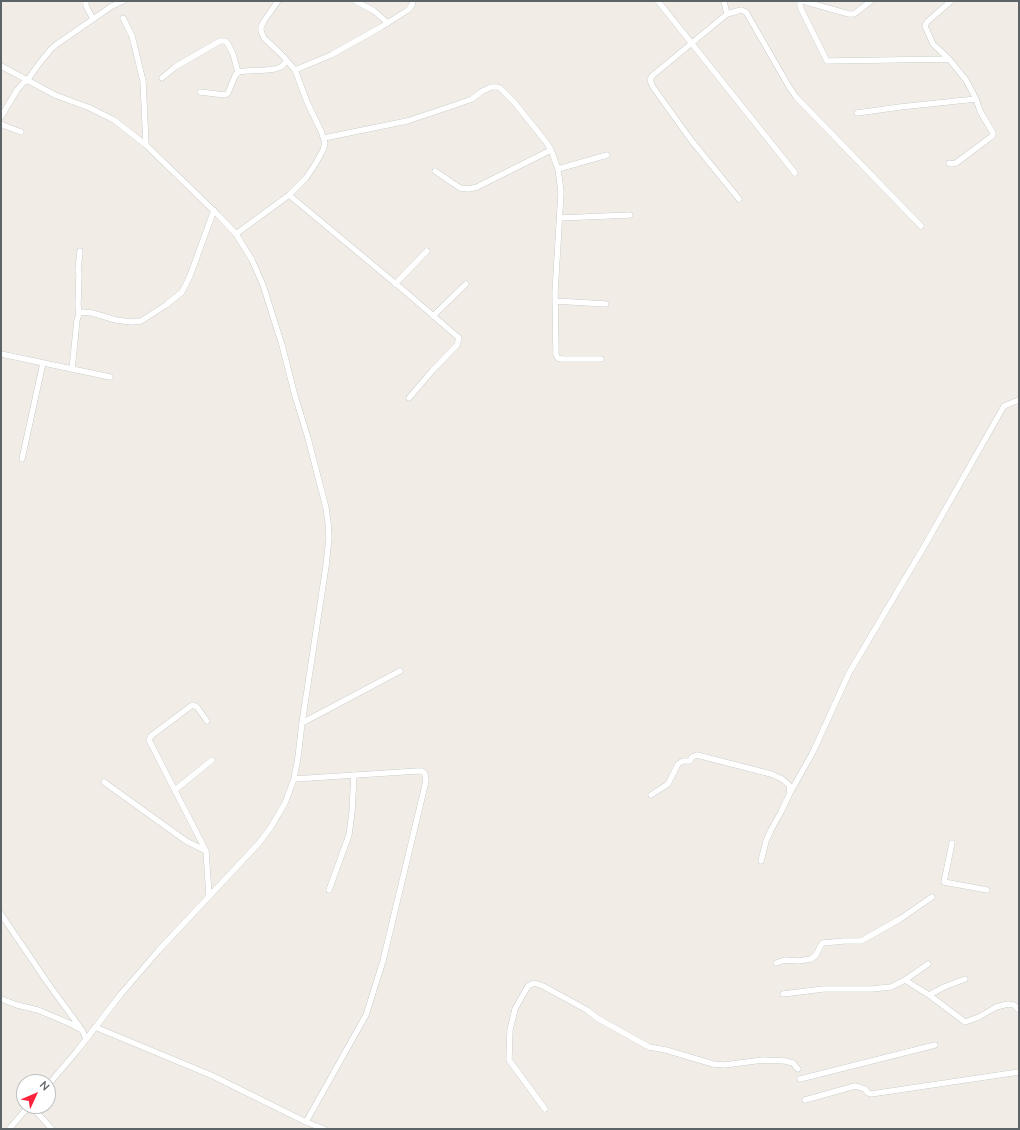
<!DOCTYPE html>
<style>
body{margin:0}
#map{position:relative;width:1020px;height:1130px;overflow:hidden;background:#f1ece6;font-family:"Nunito Sans",sans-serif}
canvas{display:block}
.frame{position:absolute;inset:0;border:2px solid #5d6468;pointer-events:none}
.north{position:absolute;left:16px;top:1074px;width:40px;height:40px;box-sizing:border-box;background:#fff;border:1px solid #bec1c3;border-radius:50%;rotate:46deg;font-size:11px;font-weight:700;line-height:16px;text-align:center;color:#5d6468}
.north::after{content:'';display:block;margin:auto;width:14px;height:18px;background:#fa233b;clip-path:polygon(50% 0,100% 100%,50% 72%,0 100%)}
</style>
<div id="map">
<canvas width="1020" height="1130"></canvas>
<div class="frame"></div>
<div class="north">N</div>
</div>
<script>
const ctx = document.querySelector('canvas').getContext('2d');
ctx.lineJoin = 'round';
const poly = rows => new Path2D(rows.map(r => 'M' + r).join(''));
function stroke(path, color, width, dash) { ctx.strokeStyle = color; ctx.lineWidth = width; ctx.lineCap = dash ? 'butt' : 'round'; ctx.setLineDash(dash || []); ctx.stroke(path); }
const minor = poly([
 [86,1,86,6,93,19],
 [356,1,374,11,388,23],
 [658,1,795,173],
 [724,1,727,14],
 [803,1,800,3,800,7,827,61,949,59],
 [803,1,849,14,854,14,871,1],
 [123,18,132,36,143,81,146,145],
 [1,66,55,95,90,108,114,120,146,145,218,215,236,234,252,260,263,285,282,345,295,396,308,438,326,508,328,522,329,537,326,566,302,723,298,757,294,779,285,803,271,827,259,843,158,951,121,994,77,1051,48,1085],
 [295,70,331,55,381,27,408,10,412,5,413,1],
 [162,78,175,67,220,41,225,41,228,44,233,54,238,72],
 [27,81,38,65,51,49,57,44,112,6,123,1],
 [200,92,225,95,228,93,235,76,238,72,246,71,266,70,275,69,281,67,287,61],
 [857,113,900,107,976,99],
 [1,117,17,90,26,80],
 [1,124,5,126,21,132],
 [324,138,407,121,458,104,472,99,481,92,491,87,497,87,500,88,514,102,546,142,551,150,558,169,561,192,555,293,556,355,558,358,562,359,601,359],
 [949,163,951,164,956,163,991,137,993,135,993,133,980,111,976,99,966,80,949,59,933,44,925,26,927,22,951,1],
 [558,169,607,155],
 [435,171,460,188,469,189,477,187,551,150],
 [289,195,408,294,459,338,457,345,432,371,409,398],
 [739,199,691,140,653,87,650,80,652,76,727,14,741,10,746,12,788,85,796,97,921,226],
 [560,218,630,215],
 [236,234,289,195,306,178,316,163,323,150,325,143,321,131,307,102,295,70,282,55,264,38,261,31,261,27,264,21,278,1],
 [395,284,427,251],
 [555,301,606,304],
 [79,314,78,304,79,274,78,270,80,251],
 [433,316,466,284],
 [1,354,110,377],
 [72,369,77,320,79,314,82,312,92,313,116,320,131,322,141,321,166,305,182,292,190,276,214,210],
 [22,459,43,363],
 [207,721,197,707,193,705,191,706,151,736,149,740,206,851,209,896],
 [302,723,400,671],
 [294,779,418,771,422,771,425,774,426,781,383,961,366,1015,306,1122],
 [104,782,186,841,206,851],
 [175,790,212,760],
 [790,793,813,752,849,673,925,545,1004,406,1019,400],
 [651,795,668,784,678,764,683,761,690,761,692,757,697,755,771,774,782,779,789,785,790,793,781,812,771,830,766,841,761,861],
 [952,843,944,882,987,890],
 [329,890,349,835,352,812,354,775],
 [1,914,47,982,82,1030],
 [776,963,785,960,799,961,811,959,816,955,821,945,823,943,844,941,861,941,900,919,932,897],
 [905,980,929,995,965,1022,979,1017,996,1007,1008,1004,1014,1005,1019,1010],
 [783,994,823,989,872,989,891,987,905,980,928,964],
 [929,995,944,987,965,979],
 [1,999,17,1005,38,1010,71,1024,82,1030,86,1039],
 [95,1027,213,1076,306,1122,324,1129],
 [800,1079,935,1045],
 [805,1100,855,1086,859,1087,865,1089,868,1093,871,1094,1019,1072],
 [31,1106,52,1129],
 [545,1109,509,1060,510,1030,515,1009,528,986,534,983,543,986,587,1010,597,1018,649,1047,666,1050,713,1064,724,1065,763,1060,785,1061,793,1063,798,1069],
 [9,1129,29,1106]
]);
stroke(minor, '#b3b8bb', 6);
stroke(minor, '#fff', 5.5);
</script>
